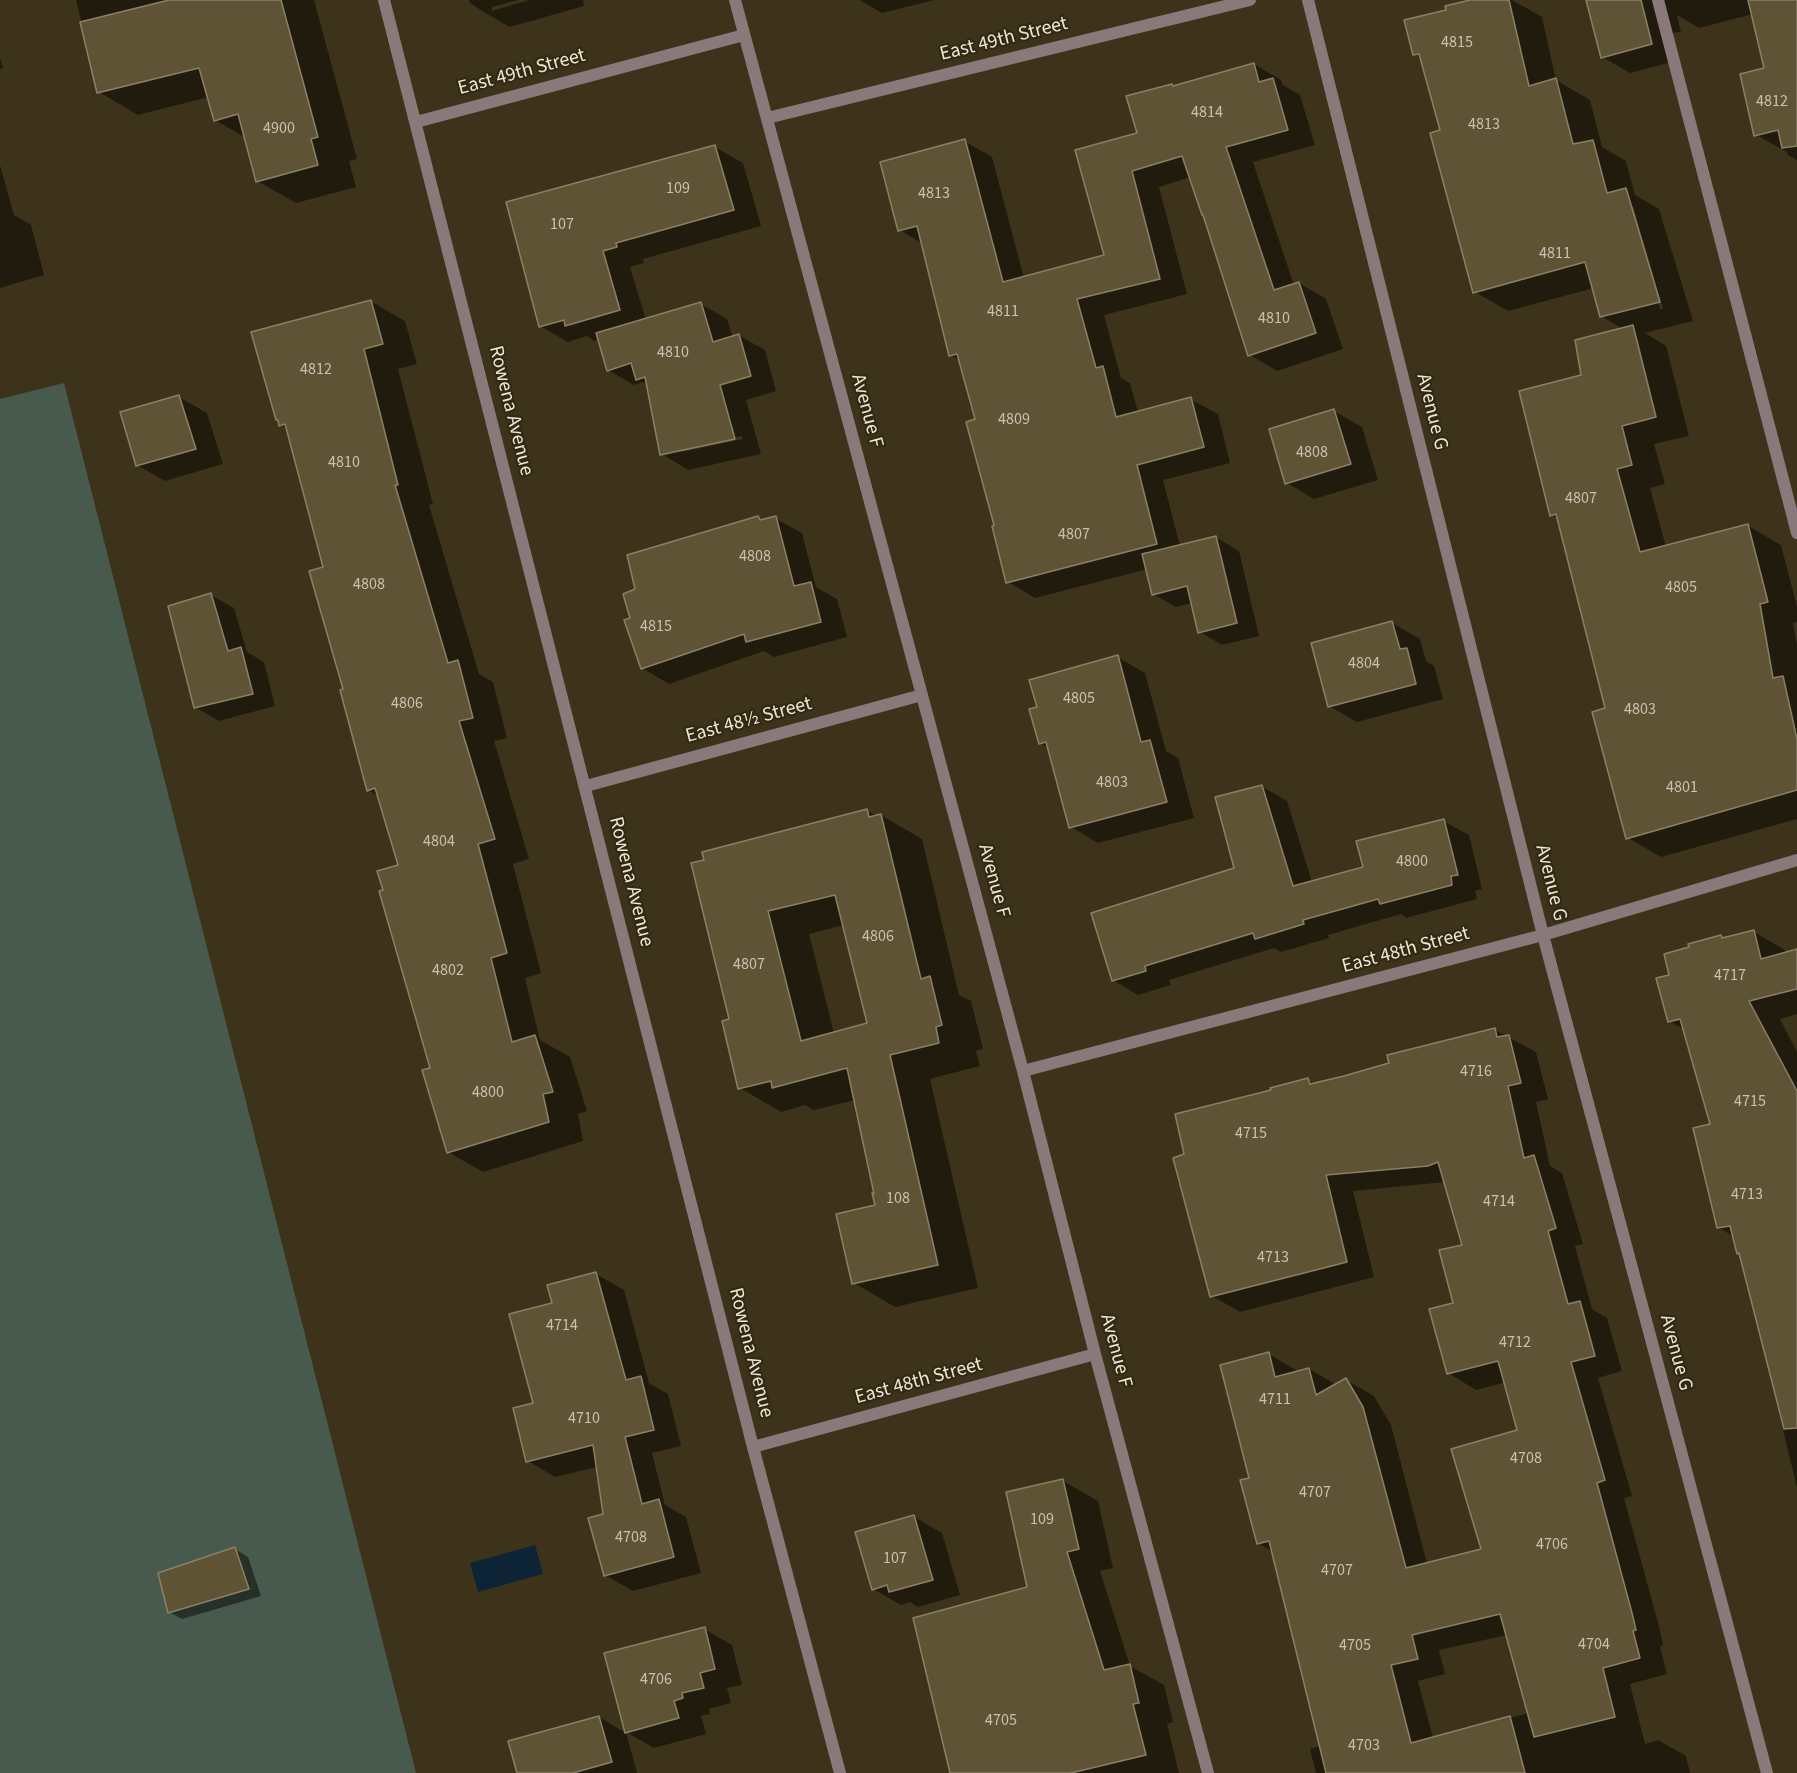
<!DOCTYPE html>
<meta charset="utf-8">
<style>
body{margin:0}
canvas{display:block;background:#3d331b}
</style>
<canvas width="1797" height="1773"></canvas>
<script>
const ctx = document.querySelector('canvas').getContext('2d');
ctx.lineJoin = 'round';
function paint(path, color) { ctx.fillStyle = color; ctx.fill(path, 'evenodd'); }
const poly = rows => new Path2D(rows.map(r => 'M' + r).join(''));
function stroke(path, color, width, dash) { ctx.strokeStyle = color; ctx.lineWidth = width; ctx.lineCap = dash ? 'butt' : 'round'; ctx.setLineDash(dash || []); ctx.stroke(path); }
function drawText(font, color, halo, rows, align = 'center') {
  ctx.font = font + ' "Source Sans 3",sans-serif'; ctx.lineWidth = 4.5; ctx.setLineDash([]); ctx.textBaseline = 'middle'; ctx.strokeStyle = halo; ctx.fillStyle = color; for (const [text, x, y, turn = 0] of rows) {
    ctx.save(); ctx.translate(x, y); ctx.rotate((+turn || 0) * Math.PI / 180); ctx.textAlign = isNaN(turn) ? turn : align; if (halo) ctx.strokeText(text, 0, 0); ctx.fillText(text, 0, 0); ctx.restore();
  }
}
paint(poly([
 [64,383,416,1773,0,1773,0,399]
]), '#485a4e');
paint(poly([
 [535,1545,543,1574,478,1592,470,1563]
]), '#0d2437');
paint(poly([
 [76,0,314,0,357,159,349,161,356,187,296,203,257,181,246,138,215,120,209,97,138,115,99,92],
 [469,0,518,0,492,7,492,11,529,0,583,0,584,6,510,27,482,11,470,3],
 [859,0,934,0,882,13],
 [1498,0,1512,0,1542,17,1556,80,1590,100,1602,147,1626,161,1635,195,1659,209,1693,321,1645,333,1666,346,1689,436,1654,444,1665,484,1650,488,1666,547,1748,526,1781,545,1797,607,1797,622,1793,623,1797,645,1797,819,1661,857,1628,838,1606,710,1559,519,1552,515,1583,376,1623,329,1601,316,1594,288,1508,311,1475,292,1442,131,1422,59,1414,54],
 [1630,206,1633,206,1663,309,1660,309],
 [1587,0,1757,0,1761,12,1699,28,1677,15,1681,32,1672,33,1679,60,1630,73,1602,57],
 [1797,33,1797,160,1788,155,1787,152,1756,135,1766,69],
 [0,57,3,68,0,69],
 [1254,64,1281,80,1283,85,1300,95,1315,145,1253,162,1294,285,1299,283,1326,299,1343,349,1277,371,1250,355,1191,177,1159,187,1187,294,1104,315,1121,378,1130,383,1138,412,1190,399,1218,414,1230,463,1163,480,1180,546,1216,537,1239,551,1259,636,1222,645,1200,632,1192,603,1176,607,1153,594,1148,569,1035,598,1008,582,977,420,960,361,950,355,923,244,900,230,964,141,992,157,1024,278,1106,256,1139,134,1172,85,1175,87],
 [715,147,743,163,761,226,643,259,644,263,630,267,646,320,701,304,727,319,733,337,738,335,765,350,776,391,746,400,761,454,688,470,662,454,648,385,643,382,634,385,608,370,599,339,594,341,587,336,568,342,540,326,508,203],
 [742,436,743,439,682,452,682,449],
 [0,165,14,215,31,225,44,275,0,288],
 [370,301,405,321,417,364,398,369,433,504,429,505,479,674,493,682,507,738,494,741,529,859,513,864,541,973,525,978,540,1040,570,1057,587,1111,578,1114,583,1141,483,1172,448,1152,432,1069,385,891,400,866,379,796,368,790,344,690,325,568,288,429,281,425],
 [179,397,207,413,223,464,165,481,137,465],
 [1334,411,1362,427,1378,480,1314,499,1287,483],
 [758,517,764,521,775,518,802,533,816,587,837,599,847,637,774,657,764,651,669,684,642,668,632,619,637,590],
 [211,595,234,608,247,652,264,662,275,706,219,721,195,707],
 [1392,623,1420,639,1426,661,1434,666,1443,699,1357,722,1329,706],
 [1117,657,1145,673,1166,751,1178,758,1194,818,1098,843,1071,827,1049,748,1040,743,1038,708],
 [1261,786,1287,801,1312,882,1365,868,1443,821,1469,835,1482,889,1475,891,1477,899,1406,918,1401,914,1328,935,1329,938,1281,952,1274,948,1169,980,1171,985,1138,995,1113,980,1236,869],
 [867,811,877,816,881,815,922,839,959,995,971,1001,983,1049,976,1051,980,1066,930,1079,978,1288,895,1307,854,1283,877,1206,876,1195,855,1100,814,1110,805,1105,781,1112,740,1088,731,1020,692,864],
 [844,925,869,1024,834,1033,809,934],
 [1754,932,1785,950,1786,954,1797,951,1797,1014,1780,1019,1797,1052,1797,1488,1741,1255,1738,1253,1734,1237,1718,1227,1711,1125,1685,1030,1669,1021,1671,976,1721,937,1725,939],
 [1495,1030,1536,1052,1548,1099,1536,1102,1550,1166,1562,1173,1583,1244,1575,1246,1592,1309,1607,1318,1622,1371,1598,1378,1632,1496,1624,1498,1660,1630,1663,1645,1660,1647,1667,1674,1630,1684,1645,1744,1658,1740,1686,1756,1690,1773,1316,1773,1310,1749,1321,1746,1273,1552,1258,1543,1251,1479,1269,1354,1296,1370,1297,1372,1309,1369,1337,1385,1346,1380,1374,1396,1391,1425,1427,1564,1483,1550,1519,1431,1506,1382,1476,1390,1448,1373,1455,1304,1464,1246,1446,1182,1353,1191,1374,1277,1240,1312,1212,1296,1186,1156,1272,1091,1308,1080,1315,1084,1345,1077],
 [1507,1635,1529,1713,1433,1738,1418,1681,1445,1674,1439,1650],
 [596,1274,624,1290,649,1383,668,1394,681,1446,652,1453,665,1505,686,1517,701,1573,633,1591,605,1575,604,1515,597,1467,555,1477,528,1461,535,1404,553,1304],
 [1063,1481,1098,1501,1113,1568,1100,1571,1130,1666,1164,1685,1173,1722,1167,1724,1179,1773,951,1773,1029,1588],
 [914,1517,942,1533,960,1595,918,1607,910,1602,901,1605,873,1589],
 [235,1549,248,1557,261,1596,182,1619,169,1612],
 [704,1629,732,1645,742,1685,727,1688,731,1703,709,1709,710,1714,701,1716,706,1734,654,1748,626,1732,637,1773,518,1773,599,1717,626,1733,606,1654]
]), '#0007');
const building = poly([
 [169,0,281,0,318,137,311,139,318,165,256,182,238,114,214,121,199,68,97,93,80,22,169,0],
 [1470,0,1509,0,1529,86,1556,78,1573,144,1593,140,1607,193,1626,188,1660,302,1600,317,1585,262,1473,293,1430,133,1440,130,1419,54,1413,55,1404,20,1446,10,1445,6,1470,0],
 [1586,0,1641,0,1652,44,1601,58,1586,0],
 [1748,0,1797,0,1797,146,1782,148,1778,130,1754,136,1740,74,1764,68,1748,0],
 [1254,63,1259,82,1273,78,1288,130,1226,147,1274,290,1299,282,1316,333,1248,356,1203,215,1202,215,1182,156,1132,171,1160,279,1077,299,1096,368,1103,366,1116,417,1191,397,1204,447,1137,465,1157,544,1006,583,992,526,994,525,966,422,975,419,957,354,949,356,917,226,898,231,880,162,965,139,1003,282,1104,255,1075,150,1137,133,1126,96,1172,84,1173,86,1254,63],
 [715,145,734,210,616,243,617,247,603,251,620,310,565,326,564,320,539,327,506,202,715,145],
 [371,300,383,344,364,349,398,485,395,485,448,663,458,660,473,718,459,721,495,839,478,844,507,953,491,958,512,1042,535,1035,553,1092,543,1094,549,1122,447,1153,422,1070,430,1068,379,891,383,890,377,871,398,865,375,788,367,791,340,690,343,689,309,571,323,567,285,424,279,426,278,420,276,420,251,332,371,300],
 [701,302,713,342,739,334,751,376,720,385,735,439,660,455,645,377,636,380,631,363,607,371,596,333,701,302],
 [1633,325,1656,417,1622,426,1632,465,1617,469,1640,552,1748,524,1768,602,1760,604,1773,678,1783,676,1797,739,1797,790,1626,839,1592,712,1605,708,1556,514,1550,516,1519,391,1581,375,1575,340,1633,325],
 [179,395,196,449,136,466,120,412,179,395],
 [1334,409,1351,464,1285,484,1269,429,1334,409],
 [758,516,760,520,776,516,794,586,811,582,821,622,746,642,744,634,641,669,624,620,630,618,623,594,635,589,627,555,758,516],
 [1216,536,1237,623,1198,633,1187,586,1152,595,1142,554,1216,536],
 [211,593,228,651,241,647,253,694,194,708,168,606,211,593],
 [1392,621,1400,649,1407,648,1416,684,1328,707,1311,643,1392,621],
 [1118,655,1141,742,1150,740,1167,802,1069,828,1046,742,1039,744,1029,709,1037,707,1029,680,1118,655],
 [1262,785,1293,886,1363,867,1356,841,1444,819,1458,875,1451,876,1452,885,1380,904,1378,899,1303,920,1304,924,1255,939,1253,933,1145,966,1146,971,1112,981,1091,913,1234,868,1215,797,1262,785],
 [867,809,869,817,881,814,921,979,930,976,942,1025,936,1027,939,1043,890,1055,938,1265,852,1284,836,1214,875,1205,872,1193,874,1194,847,1068,772,1088,771,1081,738,1089,722,1021,729,1019,691,863,704,860,702,852,867,809],
 [835,895,867,1023,801,1041,768,911,835,895],
 [1754,930,1761,959,1797,949,1797,989,1749,1001,1797,1091,1797,1428,1784,1429,1739,1253,1737,1254,1730,1226,1717,1228,1693,1128,1710,1124,1680,1019,1668,1022,1656,978,1669,975,1664,954,1689,947,1688,944,1721,935,1722,938,1754,930],
 [1495,1028,1497,1037,1509,1035,1521,1083,1508,1086,1524,1158,1534,1155,1556,1228,1548,1231,1568,1304,1580,1301,1595,1356,1571,1362,1605,1480,1597,1483,1632,1613,1636,1630,1633,1631,1640,1658,1603,1668,1615,1717,1534,1737,1500,1614,1412,1635,1418,1659,1391,1665,1411,1743,1510,1716,1525,1773,1326,1773,1269,1541,1257,1544,1240,1480,1249,1478,1220,1365,1269,1352,1275,1377,1309,1368,1316,1395,1346,1378,1363,1407,1406,1568,1481,1549,1451,1449,1517,1430,1498,1361,1447,1374,1429,1309,1453,1303,1439,1250,1462,1245,1438,1162,1428,1166,1326,1175,1347,1262,1210,1297,1173,1158,1184,1154,1175,1114,1271,1090,1270,1088,1308,1078,1310,1084,1344,1076,1389,1063,1387,1055,1495,1028],
 [596,1272,626,1380,641,1376,654,1430,625,1437,642,1504,659,1499,674,1557,604,1576,588,1518,603,1514,593,1445,526,1462,513,1408,533,1403,509,1314,552,1303,547,1285,596,1272],
 [1063,1479,1079,1549,1067,1552,1104,1670,1130,1664,1139,1703,1133,1704,1146,1755,1071,1773,950,1773,913,1618,1027,1587,1006,1492,1063,1479],
 [914,1515,933,1580,889,1592,887,1585,872,1590,855,1532,914,1515],
 [235,1547,249,1589,168,1613,158,1573,235,1547],
 [705,1627,715,1669,700,1673,704,1688,682,1693,683,1698,674,1701,679,1718,625,1733,604,1653,705,1627],
 [599,1716,612,1762,573,1773,517,1773,508,1741,599,1716]
]);
paint(building, '#5f5336');
stroke(building, '#8b8065', 1.5);
stroke(poly([
 [1658,0,1797,533]
]), '#89797a', 12);
stroke(poly([
 [384,0,753,1447,840,1773],
 [735,0,1023,1071,1095,1354,1208,1773],
 [1308,0,1543,935,1767,1773],
 [767,118,1250,0],
 [416,122,744,35],
 [586,786,922,695],
 [1023,1071,1543,935,1797,860],
 [753,1447,1095,1354]
]), '#89797a', 12);
drawText('16px', '#c9c1b0', null, [
 ["4815",1457,43],
 ["4812",1772,102],
 ["4814",1207,113],
 ["4813",1484,125],
 ["4900",279,129],
 ["109",678,189],
 ["4813",934,194],
 ["107",562,225],
 ["4811",1555,254],
 ["4811",1003,312],
 ["4810",1274,319],
 ["4810",673,353],
 ["4812",316,370],
 ["4809",1014,420],
 ["4808",1312,453],
 ["4810",344,463],
 ["4807",1581,499],
 ["4807",1074,535],
 ["4808",755,557],
 ["4808",369,585],
 ["4805",1681,588],
 ["4815",656,627],
 ["4804",1364,664],
 ["4805",1079,699],
 ["4806",407,704],
 ["4803",1640,710],
 ["4803",1112,783],
 ["4801",1682,788],
 ["4804",439,842],
 ["4800",1412,862],
 ["4806",878,937],
 ["4807",749,965],
 ["4802",448,971],
 ["4717",1730,976],
 ["4716",1476,1072],
 ["4800",488,1093],
 ["4715",1750,1102],
 ["4715",1251,1134],
 ["4713",1747,1195],
 ["108",898,1199],
 ["4714",1499,1202],
 ["4713",1273,1258],
 ["4714",562,1326],
 ["4712",1515,1343],
 ["4711",1275,1400],
 ["4710",584,1419],
 ["4708",1526,1459],
 ["4707",1315,1493],
 ["109",1042,1520],
 ["4708",631,1538],
 ["4706",1552,1545],
 ["107",895,1559],
 ["4707",1337,1571],
 ["4704",1594,1645],
 ["4705",1355,1646],
 ["4706",656,1680],
 ["4705",1001,1721],
 ["4703",1364,1746]
]);
drawText('20px', '#ece6d8', '#332911', [
 ["East 49th Street",1004,40,-14],
 ["East 49th Street",522,73,-15],
 ["Rowena Avenue",510,411,76],
 ["Avenue F",866,411,75],
 ["Avenue G",1431,412,76],
 ["East 48½ Street",749,721,-15],
 ["Avenue F",993,881,75],
 ["Rowena Avenue",630,882,76],
 ["Avenue G",1550,883,76],
 ["East 48th Street",1406,951,-15],
 ["Avenue F",1115,1351,75],
 ["Rowena Avenue",750,1353,76],
 ["Avenue G",1675,1353,75],
 ["East 48th Street",919,1382,-15]
]);
</script>
